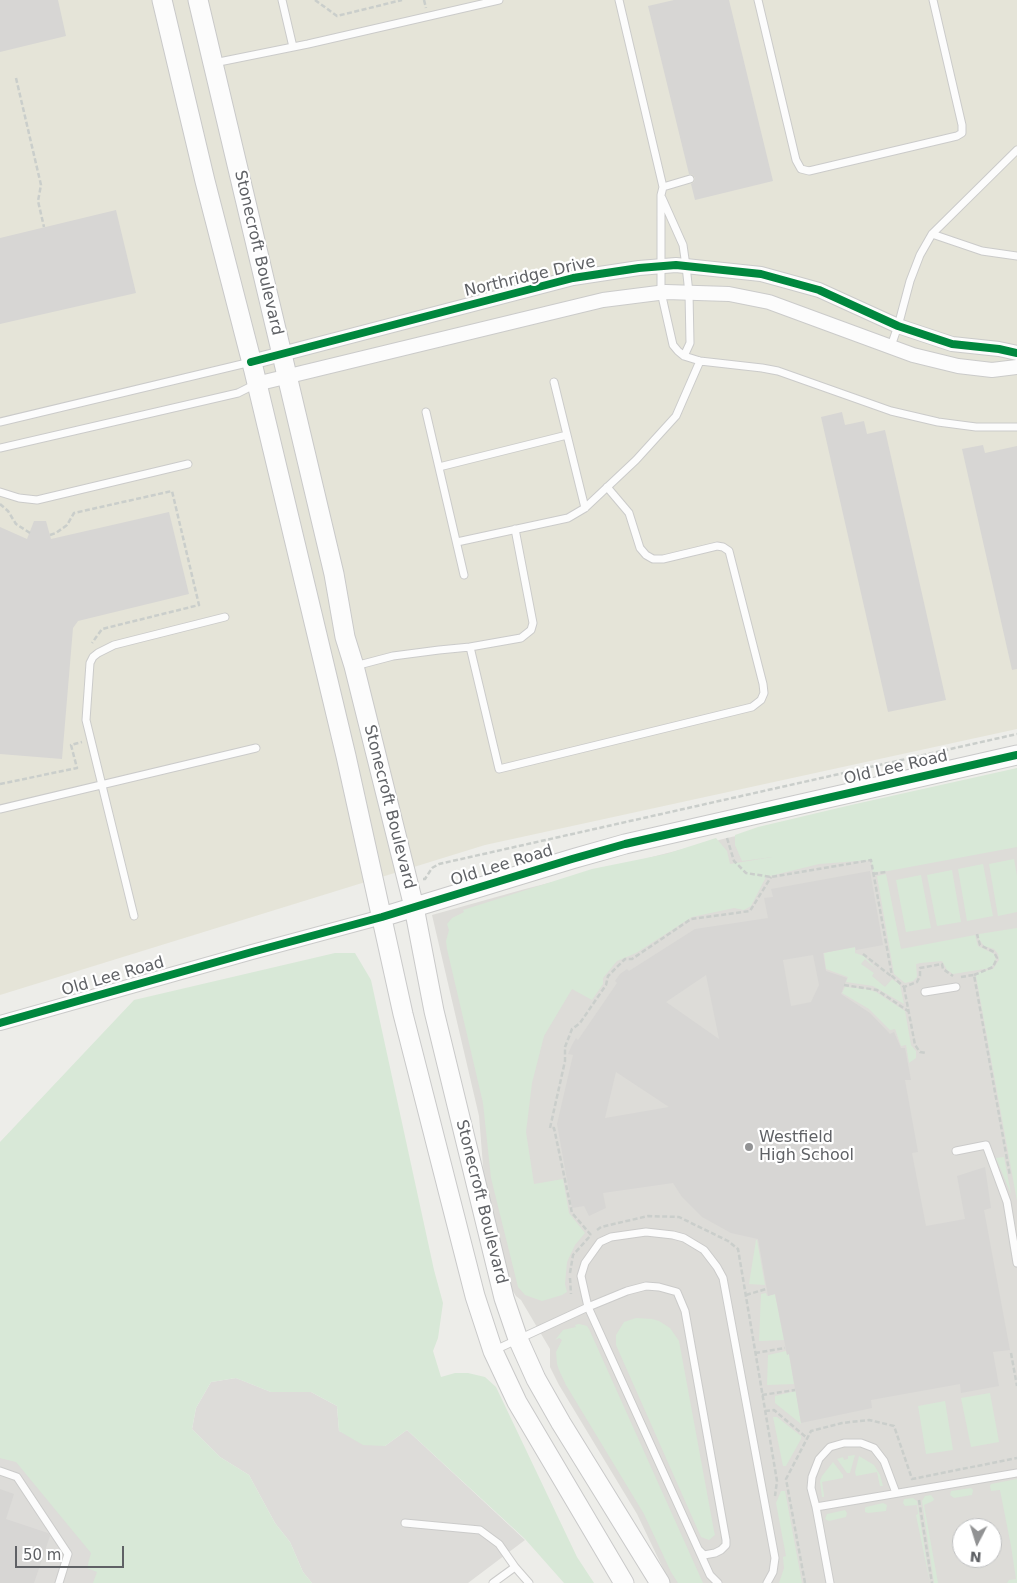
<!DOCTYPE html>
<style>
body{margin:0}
#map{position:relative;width:1017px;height:1583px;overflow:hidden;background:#edede9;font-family:"DejaVu Sans",sans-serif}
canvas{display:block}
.north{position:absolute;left:952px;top:1518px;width:50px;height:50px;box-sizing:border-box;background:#fff;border:1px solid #bfc0c1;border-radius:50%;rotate:185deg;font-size:14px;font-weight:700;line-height:20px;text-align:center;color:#5f6165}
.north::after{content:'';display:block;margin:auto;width:18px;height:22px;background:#919293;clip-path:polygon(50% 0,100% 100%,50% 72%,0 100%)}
.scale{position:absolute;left:15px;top:1546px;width:109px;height:22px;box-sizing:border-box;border:2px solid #5f6165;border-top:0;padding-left:6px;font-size:15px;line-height:18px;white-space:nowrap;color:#5f6165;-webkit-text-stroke:4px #fff;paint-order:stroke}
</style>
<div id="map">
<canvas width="1017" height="1583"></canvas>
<div class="north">N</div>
<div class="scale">50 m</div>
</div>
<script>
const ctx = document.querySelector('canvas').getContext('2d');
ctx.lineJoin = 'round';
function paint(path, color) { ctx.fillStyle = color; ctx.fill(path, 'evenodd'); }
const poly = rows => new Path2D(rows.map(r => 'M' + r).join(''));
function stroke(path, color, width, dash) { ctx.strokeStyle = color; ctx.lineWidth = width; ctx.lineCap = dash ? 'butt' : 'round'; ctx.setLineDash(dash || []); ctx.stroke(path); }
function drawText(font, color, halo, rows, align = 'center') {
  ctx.font = font + ' "DejaVu Sans",sans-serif'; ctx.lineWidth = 4.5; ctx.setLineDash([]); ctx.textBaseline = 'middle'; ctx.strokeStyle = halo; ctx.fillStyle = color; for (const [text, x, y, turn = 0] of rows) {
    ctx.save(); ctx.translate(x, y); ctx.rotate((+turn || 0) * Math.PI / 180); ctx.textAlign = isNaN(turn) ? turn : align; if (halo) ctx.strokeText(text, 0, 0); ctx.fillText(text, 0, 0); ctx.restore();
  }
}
paint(poly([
 [0,0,1017,0,1017,729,485,845,0,995]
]), '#e5e4d8');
paint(poly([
 [236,1378,271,1392,311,1392,337,1406,339,1431,385,1446,407,1430,525,1540,468,1583,312,1583,303,1572,290,1542,275,1523,249,1475,220,1457,192,1429,196,1408,211,1382],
 [0,1425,118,1563,111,1583,0,1583]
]), '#dddcd9');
paint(poly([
 [1017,772,1017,1583,670,1583,637,1514,559,1385,550,1367,550,1349,521,1300,516,1296,511,1288,484,1178,479,1116,432,915,525,889,727,838],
 [962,1528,992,1528,992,1558,962,1558]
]), '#dddcd8');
paint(poly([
 [1017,768,1017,847,888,871,873,872,871,860,819,864,766,877,751,906,744,910,734,908,692,917,636,953,617,961,603,978,603,984,592,1000,572,989,544,1036,532,1083,526,1132,534,1184,563,1179,569,1213,585,1233,575,1245,567,1262,565,1284,567,1292,562,1295,542,1301,525,1295,518,1287,491,1178,483,1103,447,949,446,941,449,930,447,924,452,918,464,912,463,910,592,869,666,854,716,838,727,851,730,864,772,857,742,861,735,845,735,835,758,827,851,805],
 [1014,859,1017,876,1017,912,998,916,989,864],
 [983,864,993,916,967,921,958,869],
 [952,870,961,922,937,926,927,875],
 [886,874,901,949,975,935,978,946,994,954,996,959,994,964,990,968,953,974,947,970,942,961,920,963,916,964,917,977,913,981,905,983,894,974,877,876],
 [921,875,931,928,906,932,896,880],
 [1017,928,1017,1201,976,976,977,973,993,969,999,960,998,954,994,949,984,946,979,939,979,934],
 [855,947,855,953,864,956,877,970,865,959,861,964,874,973,872,976,885,987,892,979,900,985,904,1004,873,986,846,982,848,977,826,969,824,953],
 [335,953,355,953,371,980,434,1270,443,1303,438,1338,433,1351,441,1377,455,1373,468,1373,485,1377,496,1387,577,1557,594,1583,564,1583,525,1539,407,1430,385,1446,363,1445,339,1431,337,1406,311,1392,271,1392,236,1378,211,1382,196,1408,192,1429,220,1457,249,1475,275,1523,290,1542,303,1572,312,1583,93,1583,97,1572,87,1568,91,1553,16,1462,0,1458,0,1142,134,1000],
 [845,987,867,989,876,992,905,1011,911,1045,916,1051,916,1058,909,1063,906,1045,901,1046,895,1029,890,1030,869,1009,842,993],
 [1004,1157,1011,1194,996,1158],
 [756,1240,757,1240,765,1285,749,1284],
 [766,1293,767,1296,775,1294,784,1340,759,1341,761,1294],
 [636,1318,652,1319,659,1321,670,1328,679,1341,714,1531,715,1535,709,1540,701,1537,616,1345,616,1335,624,1322],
 [579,1324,587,1326,589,1329,703,1583,678,1583,671,1572,644,1514,566,1385,559,1370,557,1364,556,1352,562,1340,559,1338,555,1340,563,1330,576,1327,575,1325],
 [786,1351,787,1354,789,1354,794,1384,767,1385,768,1355],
 [796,1391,801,1424,775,1403,775,1396],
 [990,1393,999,1442,971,1447,961,1398],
 [945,1401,953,1450,926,1454,918,1406],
 [773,1417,777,1417,801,1436,801,1439,786,1466,783,1466],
 [855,1455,850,1473,847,1473,837,1459,843,1457,844,1460,848,1459,848,1456],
 [859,1456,874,1465,880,1475,883,1486,880,1486,877,1472,856,1476,855,1472],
 [833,1462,843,1475,843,1478,822,1482,824,1495,824,1497,822,1497,820,1481,822,1476],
 [1017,1479,1017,1583,1007,1583,1009,1580,1016,1579,1011,1546,1000,1490,991,1491,990,1486,991,1484],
 [971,1488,973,1490,972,1495,954,1498,950,1495,951,1491],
 [781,1491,785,1491,802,1583,779,1583,784,1568,783,1557,786,1556,776,1503],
 [931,1495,934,1499,933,1501,924,1505,938,1583,934,1583,933,1576,922,1501,925,1496],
 [913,1498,917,1501,930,1583,916,1515,918,1514,917,1505,905,1506,903,1503,904,1499],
 [883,1503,887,1505,886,1511,868,1513,865,1512,865,1508,866,1507],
 [845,1510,847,1513,846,1517,829,1521,825,1519,827,1514]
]), '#d8e8d7');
paint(poly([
 [0,0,58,0,66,36,0,52],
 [674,0,729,0,773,181,695,200,691,184,694,182,695,178,693,175,689,174,648,6],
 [116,210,136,293,0,324,0,238],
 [842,412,845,425,864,421,867,434,885,430,946,700,888,712,821,417],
 [983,445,985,453,1017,446,1017,669,1012,670,962,449],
 [169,512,189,594,78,621,73,628,62,759,0,754,0,527,27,539,34,521,46,521,51,539],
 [870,871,883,945,856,950,855,947,823,953,826,971,847,978,841,994,870,1013,890,1034,894,1032,901,1048,905,1048,911,1080,905,1080,918,1152,912,1153,926,1226,965,1219,957,1176,985,1167,991,1208,984,1210,1010,1350,993,1352,999,1386,961,1393,960,1384,871,1400,872,1408,801,1423,789,1354,787,1355,775,1294,768,1296,758,1239,731,1233,702,1217,682,1197,673,1183,603,1193,606,1208,589,1216,584,1206,572,1208,557,1124,573,1055,568,1054,572,1045,576,1038,578,1040,617,983,615,981,620,974,627,969,629,971,695,929,768,918,764,898,773,897,771,889],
 [813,955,819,985,811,1002,791,1006,783,960],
 [706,975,719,1039,666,1002],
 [616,1072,669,1107,605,1118],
 [0,1489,14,1494,6,1519,48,1533,50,1536,34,1583,0,1583]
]), '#d7d6d4');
const lane = poly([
 [282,0,293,47],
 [619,0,663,187,661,195,661,292,673,345,678,351,684,356,700,361,762,368,778,371,891,411,938,422,976,427,1017,427],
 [758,0,796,160,801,169,809,171,957,136,962,133,962,125,933,0],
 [214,63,308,44,499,0],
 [663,187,690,179],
 [662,198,683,245,686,266,689,293,690,343,684,356],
 [932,234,982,251,1017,256],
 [891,346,898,326,910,281,920,255,932,234,1017,150],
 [554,382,585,508],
 [426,412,464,575],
 [0,422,251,362],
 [0,448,238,393,256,384],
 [439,467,567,435],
 [0,492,19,498,37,500,188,464],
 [515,529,533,623,531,630,521,638,470,647,499,769,752,707,761,700,764,693,763,684,729,551,723,547,717,546,663,559,653,559,646,555,640,548,629,513,607,487],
 [457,542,568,518,585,508,636,460,676,416,700,361],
 [355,666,393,656,439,650,470,647],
 [0,809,256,748],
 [134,916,86,720,90,663,93,657,98,653,114,645,225,617],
 [925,992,956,987],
 [956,1151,986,1145,1007,1202,1017,1263],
 [495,1350,588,1307,627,1291,646,1286,659,1287,677,1292,685,1311,726,1540,726,1545,721,1550,715,1553,704,1555,699,1550],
 [0,1471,17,1477,68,1554,59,1583],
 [816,1507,811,1488,812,1477,819,1459,830,1447,844,1443,861,1443,874,1448,884,1461,896,1493],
 [405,1523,480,1530,499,1544,515,1567],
 [493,1583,515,1567,529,1583],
 [718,1583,710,1575,588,1307,581,1276,585,1263,600,1242,611,1237,646,1232,673,1235,684,1238,704,1250,717,1267,723,1278,775,1558,773,1572,767,1583],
 [830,1583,816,1507,1017,1473]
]);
const street = poly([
 [251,362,573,278,639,268,676,265,761,274,819,290,898,326,952,344,999,349,1017,353],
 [256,384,603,300,666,292,729,294,769,302,913,355,958,366,992,370,1017,367],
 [0,1023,252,952,382,917]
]);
const secondary = poly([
 [162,0,205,181,254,371,346,756,403,1014,475,1296,493,1351,517,1402,624,1583],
 [198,0,334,574,345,637,354,666,414,907,434,1011,504,1298,518,1339,536,1379,561,1423,660,1583],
 [382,917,572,859,625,844,1017,755]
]);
stroke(lane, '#cbcbca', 9);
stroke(street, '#cbcbca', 16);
stroke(secondary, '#c9c9c9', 21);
stroke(poly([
 [315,0,337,16,402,0],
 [424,0,426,8],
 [16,78,41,185,38,201,44,227],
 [0,504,8,511,16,524,30,533],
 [50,535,56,533,67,525,74,513,172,491,199,605,102,629,92,643],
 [0,784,77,768,71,745,82,742],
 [727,838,734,861,746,873,771,877,871,860,892,976,904,987,917,982,920,976,920,968,942,964,943,969,953,976],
 [873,874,886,872],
 [423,879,425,879,432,868,439,864,1017,734],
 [863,954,891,976],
 [974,975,993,967,997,958,994,952,980,945,977,934],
 [961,977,974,975,1010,1176],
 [844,985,877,990,908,1011],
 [904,987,915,1045,920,1052,926,1053],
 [597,1230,601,1227,648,1216,679,1217,728,1241,738,1249,777,1481,775,1496],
 [591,1235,572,1213,554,1128,550,1128,565,1061,565,1047,572,1029,580,1023,606,985,608,976,625,959,632,959,691,919,750,911,771,877],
 [570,1273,573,1255,591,1235],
 [570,1278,571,1294],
 [746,1295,766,1289],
 [755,1353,785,1348],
 [1011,1353,1017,1386],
 [762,1395,795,1390],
 [765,1411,774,1410,807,1438],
 [919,1500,932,1583],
 [805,1583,786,1479,811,1431,842,1423,869,1420,894,1426,912,1479,1017,1458]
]), '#cacecb', 2.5, [5, 2.5]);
stroke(lane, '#fcfcfc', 7);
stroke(street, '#fcfcfc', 14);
stroke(secondary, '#fcfcfc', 19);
stroke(poly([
 [251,362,573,278,639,268,676,265,761,274,819,290,898,326,952,344,999,349,1017,353],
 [0,1023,252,952,382,917,572,859,625,844,1017,755]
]), '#00873e', 8);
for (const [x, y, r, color] of [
 [749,1147,5,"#919293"]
]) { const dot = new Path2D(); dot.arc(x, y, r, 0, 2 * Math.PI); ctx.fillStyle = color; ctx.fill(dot); stroke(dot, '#fff', 2); }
drawText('16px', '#5f6165', '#fff', [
 ["Stonecroft Boulevard",258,253,77],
 ["Northridge Drive",530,277,-13],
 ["Old Lee Road",896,768,-13],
 ["Stonecroft Boulevard",389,807,76],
 ["Old Lee Road",502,866,-17],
 ["Old Lee Road",113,977,-16],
 ["Stonecroft Boulevard",481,1202,76]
]);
drawText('16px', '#5f6165', '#fff', [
 ["Westfield",759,1138],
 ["High School",759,1156]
], 'left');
</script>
